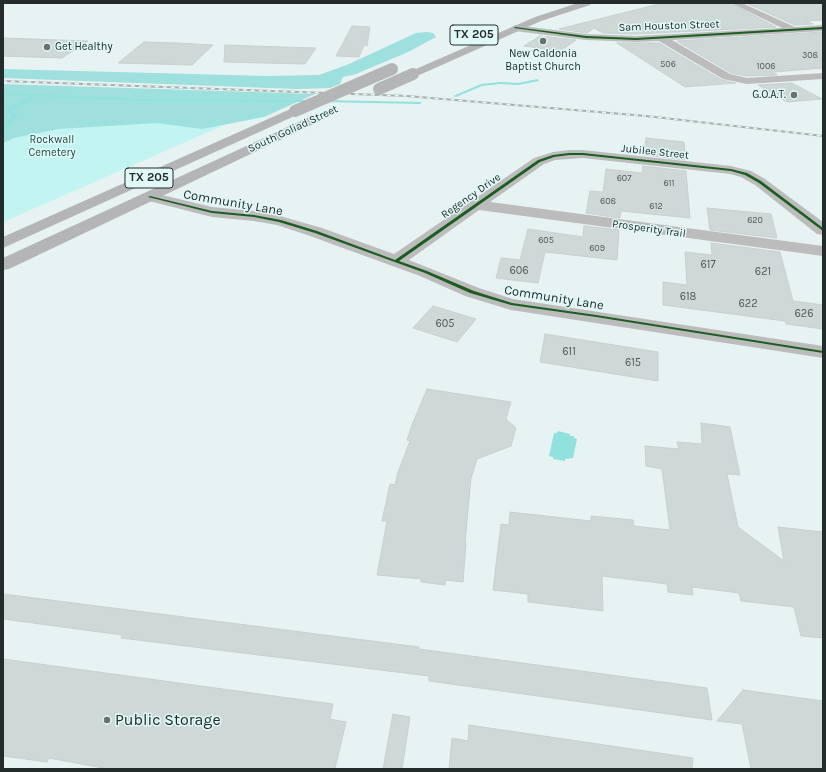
<!DOCTYPE html>
<style>
body{margin:0}
#map{position:relative;width:826px;height:772px;overflow:hidden;background:#e6f3f2;font-family:Karla,sans-serif}
canvas{display:block}
.frame{position:absolute;inset:0;border:4px solid #232c2b;pointer-events:none}
</style>
<div id="map">
<canvas width="826" height="772"></canvas>
<div class="frame"></div>
</div>
<script>
const ctx = document.querySelector('canvas').getContext('2d');
ctx.lineJoin = 'round';
function paint(path, color) { ctx.fillStyle = color; ctx.fill(path, 'evenodd'); }
const poly = rows => new Path2D(rows.map(r => 'M' + r).join(''));
function stroke(path, color, width, dash) { ctx.strokeStyle = color; ctx.lineWidth = width; ctx.lineCap = dash ? 'butt' : 'round'; ctx.setLineDash(dash || []); ctx.stroke(path); }
function drawText(font, color, halo, rows, align = 'center') {
  ctx.font = font + ' Karla,sans-serif'; ctx.lineWidth = 3; ctx.setLineDash([]); ctx.textBaseline = 'middle'; ctx.strokeStyle = halo; ctx.fillStyle = color; for (const [text, x, y, turn = 0] of rows) {
    ctx.save(); ctx.translate(x, y); ctx.rotate((+turn || 0) * Math.PI / 180); ctx.textAlign = isNaN(turn) ? turn : align; if (halo) ctx.strokeText(text, 0, 0); ctx.fillText(text, 0, 0); ctx.restore();
  }
}
paint(poly([
 [3,95,270,105,3,222]
]), '#c2f4f1');
paint(poly([
 [427,32,433,33,436,37,408,52,356,74,343,77,340,84,330,88,296,89,3,78,3,69,267,76,319,75,349,64,416,33],
 [3,84,315,94,264,117,202,129,157,123,58,129,14,138,3,143]
]), '#9de0dd');
paint(poly([
 [558,431,570,434,570,436,574,436,574,438,577,439,573,458,565,459,565,461,553,459,553,457,549,456,554,433,557,433]
]), '#91e2de');
paint(poly([
 [538,79,539,81,518,85,500,84,482,86,456,97,453,96,481,84,500,82,518,83,538,79],
 [3,93,142,99,313,100,315,101,313,102,142,101,33,96,32,100,10,111,10,112,18,114,12,122,3,128,3,125,10,120,13,115,7,114,7,109,29,98,29,96,3,95,3,93],
 [323,100,420,102,422,103,420,104,324,102,323,102,323,100]
]), '#91e2de');
const building = poly([
 [663,3,730,3,776,27,636,34,603,33,594,28,587,33,559,29,663,3],
 [746,3,823,3,823,20,806,21,813,24,795,25,746,3],
 [352,26,370,27,367,46,364,45,359,57,336,56,352,26],
 [823,32,823,68,773,72,777,75,747,76,731,73,677,41,823,32],
 [540,36,576,40,560,51,524,46,540,36],
 [3,38,88,41,62,58,3,56,3,38],
 [144,42,176,43,213,45,192,65,118,63,144,42],
 [617,43,659,43,722,80,736,83,685,87,617,43],
 [225,45,281,47,316,48,305,64,224,62,225,45],
 [792,83,822,99,787,102,758,85,792,83],
 [646,138,684,142,686,160,644,155,646,138],
 [643,166,686,171,690,218,621,211,620,218,586,213,590,191,603,192,606,169,642,173,643,166],
 [707,208,771,214,777,238,710,230,707,208],
 [584,226,619,230,617,260,545,252,538,283,496,278,501,258,520,260,528,229,583,237,584,226],
 [711,243,780,252,793,301,823,305,823,329,786,324,785,321,663,305,663,282,687,285,685,252,712,255,711,243],
 [433,306,476,319,457,342,413,328,433,306],
 [545,334,658,352,658,381,540,362,545,334],
 [427,389,511,402,506,419,516,428,511,446,477,459,471,478,465,543,466,543,463,582,446,580,445,585,421,582,421,579,377,575,387,521,382,521,390,484,395,485,398,472,410,441,407,440,412,425,427,389],
 [701,423,730,427,740,475,727,474,738,527,784,561,778,527,823,532,823,638,801,636,794,607,741,601,739,593,692,587,693,595,668,592,667,584,602,576,603,611,528,602,528,594,493,590,501,524,509,525,510,512,591,521,591,516,633,520,634,526,670,530,662,469,646,466,645,446,679,449,677,442,702,444,701,423],
 [3,594,419,647,419,649,707,688,712,720,429,681,429,676,121,638,122,635,3,619,3,594],
 [3,659,333,704,330,719,346,722,335,769,108,769,49,758,47,762,3,756,3,659],
 [743,690,823,701,823,769,751,769,742,724,717,721,743,690],
 [393,714,410,717,402,769,383,769,393,714],
 [469,725,693,758,692,769,449,769,452,738,468,741,469,725]
]);
paint(building, '#ced8d7');
stroke(building, '#c6d0cf', 1);
paint(poly([
 [731,3,742,3,795,27,823,25,823,31,672,40,730,74,747,78,823,73,823,79,747,84,723,79,659,41,636,42,586,40,515,31,510,28,515,25,586,34,636,36,782,28,731,3],
 [569,150,583,150,731,166,751,171,765,179,823,222,823,235,817,234,755,185,741,177,730,174,583,158,555,160,544,164,490,202,823,246,823,256,479,210,409,260,479,288,513,299,823,346,823,358,511,310,465,296,420,276,310,236,277,225,254,221,212,217,145,200,142,197,145,194,150,192,212,207,254,211,280,216,322,228,394,254,534,158,553,152,569,150]
]), '#bdbcbc');
paint(poly([
 [578,3,591,3,590,5,541,21,417,76,413,77,407,74,409,72,535,17,578,3],
 [295,107,299,108,301,111,299,114,3,248,3,237,295,107],
 [318,113,322,114,324,117,322,120,9,269,3,270,3,258,318,113]
]), '#b4b5b6');
const rail = poly([
 [3,81,407,96,646,116,823,136]
]);
stroke(rail, '#aaadad', 2);
stroke(rail, '#e1f8f7', 1.5, [4]);
stroke(poly([
 [379,89,413,74],
 [295,111,392,69]
]), '#b4b5b6', 12);
paint(poly([
 [515,27,586,36,636,38,823,27,823,29,636,40,586,38,514,28,515,27],
 [569,153,583,153,731,169,747,173,761,181,823,228,823,231,759,183,745,175,731,171,583,155,569,155,554,157,540,162,399,261,427,271,474,291,512,303,596,315,823,351,823,353,596,317,511,305,470,293,425,273,315,233,279,222,254,217,212,213,148,197,150,196,212,211,254,215,281,220,317,231,395,260,538,160,553,155,569,153]
]), '#1b5e20');
for (const [x, y, r, color] of [
 [543,41,4,"#677271"],
 [47,47,4,"#677271"],
 [794,95,4,"#677271"],
 [107,720,4,"#677271"]
]) { const dot = new Path2D(); dot.arc(x, y, r, 0, 2 * Math.PI); ctx.fillStyle = color; ctx.fill(dot); stroke(dot, '#e1f8f7', 1.5); }
drawText('9px', '#505a59', null, [
 ["308",810,55],
 ["506",668,64],
 ["1006",766,66],
 ["607",624,178],
 ["611",669,183],
 ["608",608,201],
 ["612",656,206],
 ["620",755,220],
 ["605",546,240],
 ["609",597,248]
]);
drawText('11px', '#232c2b', '#e1f8f7', [
 ["Sam Houston Street",669,26,-2],
 ["South Goliad Street",293,129,-25],
 ["Jubilee Street",655,152,6],
 ["Regency Drive",471,196,-35],
 ["Prosperity Trail",649,229,8]
]);
drawText('11px', '#232c2b', '#e1f8f7', [
 ["Get Healthy",55,47],
 ["New Caldonia",543,54,"center"],
 ["Baptist Church",543,67,"center"],
 ["G.O.A.T.",786,95,"right"]
], 'left');
drawText('11px', '#184947', '#e1f8f7', [
 ["Rockwall",52,140],
 ["Cemetery",52,153]
]);
drawText('11px', '#505a59', null, [
 ["617",708,265],
 ["606",519,271],
 ["621",763,272],
 ["618",688,297],
 ["622",748,304],
 ["626",804,314],
 ["605",445,324],
 ["611",569,352],
 ["615",633,363]
]);
for (const [x, y, w] of [
 [474,35,48],
 [149,178,48]
]) { const box = new Path2D(); box.roundRect(x - w / 2, y - 10, w, 20, 3); ctx.fillStyle = '#e1f8f7'; ctx.fill(box); stroke(box, '#232c2b', 1); }
drawText('bold 12px', '#232c2b', null, [
 ["TX 205",474,35],
 ["TX 205",149,178]
]);
drawText('13px', '#232c2b', '#e1f8f7', [
 ["Community Lane",233,203,10],
 ["Community Lane",554,298,9]
]);
drawText('16px', '#232c2b', '#e1f8f7', [
 ["Public Storage",115,720]
], 'left');
</script>
